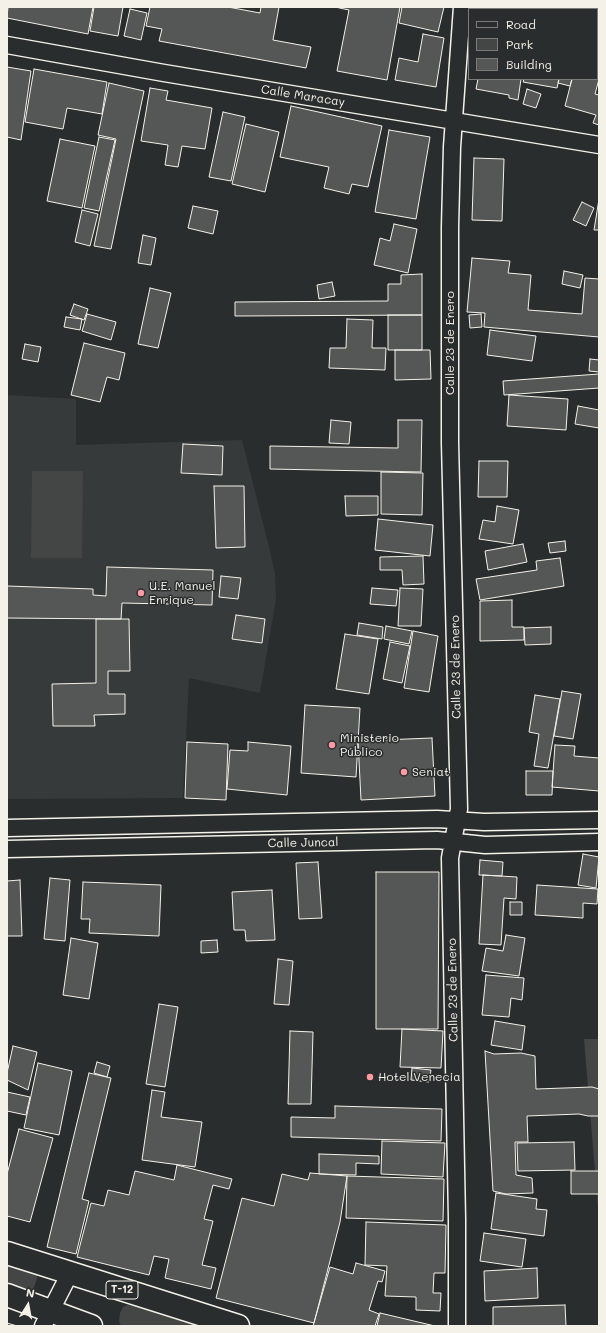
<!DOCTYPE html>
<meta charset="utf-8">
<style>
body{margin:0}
#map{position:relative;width:606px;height:1333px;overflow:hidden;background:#2a2d2e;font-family:Mali,sans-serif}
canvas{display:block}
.frame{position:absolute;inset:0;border:8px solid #f4f1e8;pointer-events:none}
.legend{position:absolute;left:468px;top:8px;width:130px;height:72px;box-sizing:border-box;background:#2a2d2e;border:1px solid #7b7b78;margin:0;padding:5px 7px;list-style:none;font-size:12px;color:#f4f1e8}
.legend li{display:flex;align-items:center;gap:8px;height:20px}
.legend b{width:20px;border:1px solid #7b7b78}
.north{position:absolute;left:8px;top:1285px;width:40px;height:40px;-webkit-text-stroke:3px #2a2d2e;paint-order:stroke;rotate:11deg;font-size:11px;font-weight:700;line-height:16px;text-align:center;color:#f4f1e8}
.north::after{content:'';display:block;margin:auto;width:14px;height:18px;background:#f4f1e8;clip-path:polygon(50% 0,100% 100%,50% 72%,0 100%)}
</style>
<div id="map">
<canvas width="606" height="1333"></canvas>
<div class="frame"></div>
<ul class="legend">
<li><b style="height:5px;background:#2a2d2e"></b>Road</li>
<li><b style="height:11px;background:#444645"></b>Park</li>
<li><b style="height:11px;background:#555756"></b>Building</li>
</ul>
<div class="north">N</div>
</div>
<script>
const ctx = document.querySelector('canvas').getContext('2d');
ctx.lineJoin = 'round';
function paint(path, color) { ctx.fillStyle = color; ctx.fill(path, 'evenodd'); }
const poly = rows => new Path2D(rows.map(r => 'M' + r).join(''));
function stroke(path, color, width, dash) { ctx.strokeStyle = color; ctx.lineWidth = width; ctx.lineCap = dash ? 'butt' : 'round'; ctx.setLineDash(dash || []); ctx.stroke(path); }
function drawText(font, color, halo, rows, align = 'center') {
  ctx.font = font + ' Mali,sans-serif'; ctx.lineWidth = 3; ctx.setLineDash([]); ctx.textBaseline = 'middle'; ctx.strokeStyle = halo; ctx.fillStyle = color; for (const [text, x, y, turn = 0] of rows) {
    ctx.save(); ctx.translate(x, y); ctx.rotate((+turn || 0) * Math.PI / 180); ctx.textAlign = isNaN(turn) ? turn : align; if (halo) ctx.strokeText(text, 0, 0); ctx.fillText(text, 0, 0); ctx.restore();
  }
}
paint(poly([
 [7,395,76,399,76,445,242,440,270,551,275,574,276,599,260,693,189,678,183,798,7,799]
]), '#373a3a');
paint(poly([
 [32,471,83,471,82,558,31,558],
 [584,1039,599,1039,599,1220],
 [7,1262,37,1273,37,1279,32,1292,7,1285],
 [127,1305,152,1309,210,1326,123,1326,120,1324,119,1321,120,1313,123,1307]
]), '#444645');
const building = poly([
 [8,7,93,7,88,34,7,18,8,7],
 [94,7,123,7,118,36,90,31,94,7],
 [150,7,228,7,260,13,261,7,279,7,273,40,311,47,306,68,159,41,162,29,146,26,150,7],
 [335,7,400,7,387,80,337,71,349,10,335,7],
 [402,7,444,7,438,32,399,23,402,7],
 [482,7,519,7,518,9,481,9,482,7],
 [593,7,599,7,599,79,595,94,599,95,599,125,593,123,596,115,565,106,572,79,597,79,597,9,592,9,593,7],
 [130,9,147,13,141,40,124,36,130,9],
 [423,34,444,38,436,87,395,80,399,58,418,62,423,34],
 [7,67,31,71,21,140,7,137,7,67],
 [34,69,107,82,102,114,67,108,63,129,25,122,34,69],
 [478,79,521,79,518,100,509,98,509,95,476,89,478,79],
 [524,79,559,79,557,88,523,82,524,79],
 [559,79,572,79,570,86,558,83,559,79],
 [109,83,144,91,111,249,94,246,116,139,98,135,109,83],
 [150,88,168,91,166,100,212,108,205,149,182,146,178,167,165,165,168,145,141,141,150,88],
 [527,89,541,94,536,108,523,104,527,89],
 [291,106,382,126,368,187,352,184,349,194,324,188,329,167,280,157,291,106],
 [223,112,245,117,231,181,209,177,223,112],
 [246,124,279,132,265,192,232,184,246,124],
 [389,130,430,137,416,219,375,212,389,130],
 [99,137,115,140,99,211,84,208,99,137],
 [60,139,95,146,82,208,47,201,60,139],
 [474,158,504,159,502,221,472,220,474,158],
 [599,199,599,230,594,230,599,199],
 [582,202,594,208,586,226,573,220,582,202],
 [193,206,218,211,213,234,188,228,193,206],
 [82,210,98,214,90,246,75,242,82,210],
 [394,224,417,229,408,273,374,265,380,238,390,241,394,224],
 [143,235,156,238,151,265,138,263,143,235],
 [472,258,510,261,508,273,531,275,528,310,582,314,585,278,599,279,599,337,484,327,485,313,467,312,472,258],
 [564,271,583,275,580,288,562,284,564,271],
 [422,274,422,315,235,316,235,302,388,301,388,284,401,284,401,275,422,274],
 [332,282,335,296,319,299,317,285,332,282],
 [150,288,171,293,158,348,138,344,150,288],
 [74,304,88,309,84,320,70,315,74,304],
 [87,314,116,322,111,340,82,331,87,314],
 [481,314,482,327,470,328,469,315,481,314],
 [388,315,422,315,422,350,388,350,388,315],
 [66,317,82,319,80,330,64,327,66,317],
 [347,319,373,320,372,348,386,348,385,370,329,368,330,348,346,348,347,319],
 [490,330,536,336,532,361,487,355,490,330],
 [84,343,125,353,119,380,107,377,100,402,71,395,84,343],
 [25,344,41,347,38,362,22,359,25,344],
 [395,350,430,350,431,379,395,380,395,350],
 [590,359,599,360,599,372,589,371,590,359],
 [599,374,599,388,504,395,503,381,599,374],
 [509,395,568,399,566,430,507,426,509,395],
 [578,406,599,410,599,428,575,424,578,406],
 [331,420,351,422,349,444,329,443,331,420],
 [398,420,422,420,421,472,270,469,270,446,398,448,398,420],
 [183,444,223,446,222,475,181,473,183,444],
 [479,461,508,461,507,497,478,497,479,461],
 [381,472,423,473,422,515,381,514,381,472],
 [214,486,244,486,245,547,216,548,214,486],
 [345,496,378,496,378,515,346,516,345,496],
 [497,506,519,510,513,544,479,539,483,520,495,522,497,506],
 [378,519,433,525,430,556,375,550,378,519],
 [565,541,566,551,550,553,548,543,565,541],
 [523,544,527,562,488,570,485,551,523,544],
 [423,556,424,584,403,585,402,570,380,570,380,557,423,556],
 [560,558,564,586,480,600,476,579,537,570,536,561,560,558],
 [107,567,213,570,212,605,122,603,121,619,7,618,7,586,93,589,93,595,106,596,107,567],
 [221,576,241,578,238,599,219,597,221,576],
 [372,588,398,590,396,606,370,604,372,588],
 [400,588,423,589,421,626,398,626,400,588],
 [512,600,512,627,524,627,524,640,480,641,480,601,512,600],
 [236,615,265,619,262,643,232,639,236,615],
 [96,619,129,619,130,671,108,671,108,694,125,694,125,714,94,715,95,726,53,726,52,684,96,683,96,619],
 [359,623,383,627,382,639,357,635,359,623],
 [386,626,412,631,409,644,384,639,386,626],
 [551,627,551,644,525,645,524,628,551,627],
 [413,631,438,636,429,692,404,688,413,631],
 [345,634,378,639,369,694,336,689,345,634],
 [390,642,410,646,402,683,383,679,390,642],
 [562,691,581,694,573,739,554,736,562,691],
 [535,695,560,699,548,768,534,766,539,734,529,732,535,695],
 [305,705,360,708,356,777,301,773,305,705],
 [432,738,435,796,361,800,358,741,432,738],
 [187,742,228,744,226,800,185,798,187,742],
 [248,742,291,746,287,795,227,789,230,750,248,751,248,742],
 [555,745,575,746,574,756,599,758,599,791,552,787,555,745],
 [526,771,553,771,552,795,526,795,526,771],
 [583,854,599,857,596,888,578,885,583,854],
 [480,860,503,862,502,876,479,875,480,860],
 [318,862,322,918,299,919,296,863,318,862],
 [376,872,439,872,438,1029,376,1029,376,872],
 [483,875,517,877,516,899,504,898,501,945,479,944,483,875],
 [50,878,70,880,65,941,44,939,50,878],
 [20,880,22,936,7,936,7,881,20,880],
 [83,882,161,885,159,936,89,933,90,919,81,919,83,882],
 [537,885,598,889,597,904,583,903,583,918,535,915,537,885],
 [272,890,275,940,246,941,245,930,234,930,232,892,272,890],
 [510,902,522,902,522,915,510,915,510,902],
 [506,935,525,938,519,976,482,971,486,948,503,951,506,935],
 [71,938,98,943,89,999,63,995,71,938],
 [217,940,218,952,201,953,201,941,217,940],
 [278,959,293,961,289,1005,274,1004,278,959],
 [486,975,524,978,522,1000,511,998,509,1017,482,1015,486,975],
 [159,1004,178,1007,165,1087,146,1084,159,1004],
 [495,1021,525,1026,522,1050,491,1045,495,1021],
 [402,1029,443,1031,441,1068,400,1067,402,1029],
 [290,1031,313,1032,311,1104,288,1104,290,1031],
 [13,1046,37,1052,28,1090,7,1080,7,1073,13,1046],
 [485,1051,494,1054,521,1053,535,1056,536,1089,592,1087,599,1089,599,1116,588,1116,579,1114,527,1116,528,1142,515,1142,516,1175,532,1178,533,1193,506,1194,493,1191,485,1051],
 [97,1062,110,1066,107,1077,94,1073,97,1062],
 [38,1063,72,1071,59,1135,24,1128,38,1063],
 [412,1068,431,1070,429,1082,411,1080,412,1068],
 [89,1073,111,1078,82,1199,89,1201,76,1254,47,1247,89,1073],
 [152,1090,165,1092,161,1117,202,1122,195,1167,142,1160,152,1090],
 [7,1092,30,1097,26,1115,7,1111,7,1092],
 [335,1106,442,1109,441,1141,291,1137,291,1117,335,1118,335,1106],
 [19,1129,53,1138,30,1222,7,1216,7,1174,19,1129],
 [382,1141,445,1143,443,1177,381,1174,382,1141],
 [574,1142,575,1170,518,1171,517,1143,574,1142],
 [319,1154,379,1156,379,1164,356,1163,356,1175,319,1174,319,1154],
 [177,1165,232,1179,229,1189,213,1185,204,1219,213,1221,202,1265,216,1268,211,1289,165,1278,169,1259,154,1256,149,1275,77,1257,91,1203,104,1206,108,1190,129,1195,135,1171,174,1180,177,1165],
 [571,1171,599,1171,599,1194,571,1194,571,1171],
 [310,1173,347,1176,340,1222,314,1323,216,1298,242,1198,274,1206,282,1174,308,1180,310,1173],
 [347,1176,444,1179,443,1221,346,1218,347,1176],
 [496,1193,537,1199,536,1209,547,1210,544,1236,491,1229,496,1193],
 [366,1222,446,1225,445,1273,434,1273,433,1293,441,1293,440,1311,416,1310,416,1297,385,1296,387,1266,365,1265,366,1222],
 [484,1233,526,1239,522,1267,480,1261,484,1233],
 [356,1263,385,1271,382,1282,378,1281,369,1310,379,1314,375,1326,313,1326,330,1267,353,1274,356,1263],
 [537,1268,538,1298,485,1301,484,1271,537,1268],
 [565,1305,566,1326,493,1326,493,1307,565,1305],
 [380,1313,435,1326,377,1326,380,1313],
 [7,1323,17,1326,7,1326,7,1323]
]);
paint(building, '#555756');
stroke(building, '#f4f1e8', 1);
const minor = poly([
 [7,45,164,73,599,145],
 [7,828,437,819,484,822,599,820],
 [7,849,437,840,485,845,599,842],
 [43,1326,70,1273],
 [457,1326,457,1219,450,858,459,809,450,443,450,227,452,147,462,7]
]);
const trunk = poly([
 [7,1253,238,1326],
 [7,1295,91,1326]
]);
stroke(minor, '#f4f1e8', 19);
stroke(trunk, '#f4f1e8', 25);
stroke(minor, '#2a2d2e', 16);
stroke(trunk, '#2a2d2e', 22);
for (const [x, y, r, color] of [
 [141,593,4,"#ff9aa2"],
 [332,745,4,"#ff9aa2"],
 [404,772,4,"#ff9aa2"],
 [370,1077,4,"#ff9aa2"]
]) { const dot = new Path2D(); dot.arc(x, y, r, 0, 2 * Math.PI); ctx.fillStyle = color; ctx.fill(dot); stroke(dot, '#2a2d2e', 1.5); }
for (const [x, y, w] of [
 [122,1290,32]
]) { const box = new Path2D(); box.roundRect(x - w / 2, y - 9, w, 18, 3); ctx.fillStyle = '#2a2d2e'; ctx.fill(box); stroke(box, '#f4f1e8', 1); }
drawText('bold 11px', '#f4f1e8', null, [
 ["T-12",122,1290]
]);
drawText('12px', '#f4f1e8', '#2a2d2e', [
 ["Calle Maracay",303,96,9],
 ["Calle 23 de Enero",450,343,-90],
 ["Calle 23 de Enero",456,667,-91],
 ["Calle Juncal",303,843,-1],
 ["Calle 23 de Enero",453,990,-91]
]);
drawText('12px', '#f4f1e8', '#2a2d2e', [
 ["U.E. Manuel",149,586],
 ["Enrique",149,600],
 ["Ministerio",340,738],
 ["Público",340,752],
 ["Seniat",412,772],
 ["Hotel Venecia",378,1077]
], 'left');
</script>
